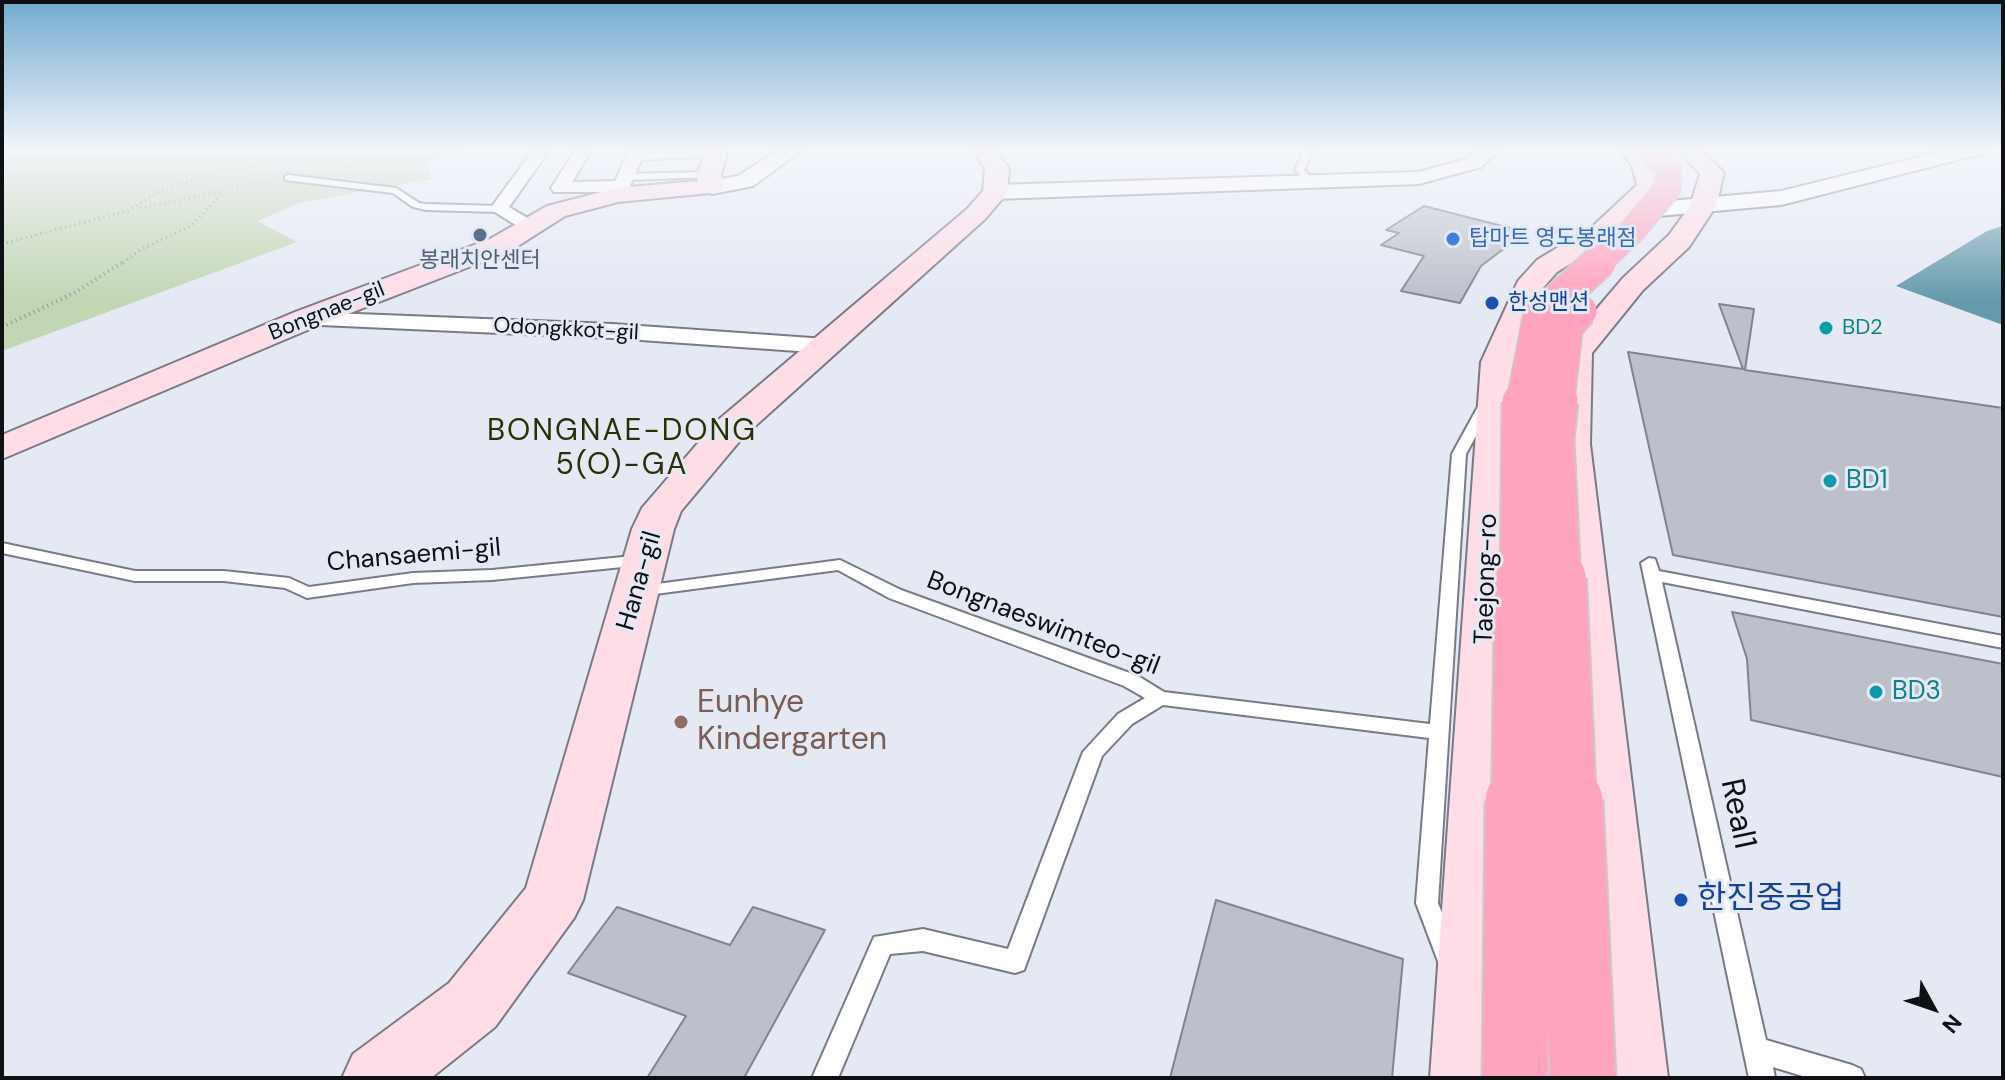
<!DOCTYPE html>
<meta charset="utf-8">
<style>
body{margin:0}
#map{position:relative;width:2005px;height:1080px;overflow:hidden;background:#e5e9f4;font-family:"DM Sans",sans-serif}
canvas{display:block}
.frame{position:absolute;inset:0;border:4px solid #0f1014;pointer-events:none}
.north{position:absolute;left:1893px;top:968px;width:80px;height:80px;-webkit-text-stroke:6px #e5e9f4;paint-order:stroke;rotate:130deg;font-size:22px;font-weight:700;line-height:32px;text-align:center;color:#0f1014}
.north::after{content:'';display:block;margin:auto;width:28px;height:36px;background:#0f1014;clip-path:polygon(50% 0,100% 100%,50% 72%,0 100%)}
</style>
<div id="map">
<canvas width="2005" height="1080"></canvas>
<div class="frame"></div>
<div class="north">N</div>
</div>
<script>
const ctx = document.querySelector('canvas').getContext('2d');
ctx.lineJoin = 'round';
function paint(path, color) { ctx.fillStyle = color; ctx.fill(path, 'evenodd'); }
const poly = rows => new Path2D(rows.map(r => 'M' + r).join(''));
function stroke(path, color, width, dash) { ctx.strokeStyle = color; ctx.lineWidth = width; ctx.lineCap = dash ? 'butt' : 'round'; ctx.setLineDash(dash || []); ctx.stroke(path); }
function drawText(font, color, halo, rows, align = 'center') {
  ctx.font = font + ' "DM Sans","Noto Sans KR",sans-serif'; ctx.lineWidth = 6; ctx.setLineDash([]); ctx.textBaseline = 'middle'; ctx.strokeStyle = halo; ctx.fillStyle = color; for (const [text, x, y, turn = 0] of rows) {
    ctx.save(); ctx.translate(x, y); ctx.rotate((+turn || 0) * Math.PI / 180); ctx.textAlign = isNaN(turn) ? turn : align; if (halo) ctx.strokeText(text, 0, 0); ctx.fillText(text, 0, 0); ctx.restore();
  }
}
paint(poly([
 [2,149,473,149,426,162,431,179,299,203,257,221,297,242,2,351]
]), '#c2d6b4');
paint(poly([
 [2003,226,2003,325,1896,286,1987,231]
]), '#659aac');
const building = poly([
 [1424,206,1526,232,1481,266,1460,303,1401,291,1424,256,1381,245,1399,233,1386,230,1424,206],
 [1719,304,1754,309,1745,370,2003,408,2003,617,1673,555,1628,352,1743,369,1719,304],
 [1732,612,2003,664,2003,777,1751,720,1747,659,1732,612],
 [1216,900,1403,959,1392,1078,1170,1078,1216,900],
 [617,907,730,945,753,907,825,930,744,1078,647,1078,686,1016,568,973,617,907]
]);
paint(building, '#bcc0cb');
stroke(building, '#80848e', 2);
const service = poly([
 [1305,149,1313,149,1304,170,1316,182,1316,186,1310,186,1295,170,1305,149],
 [716,151,719,152,719,156,635,160,631,157,635,154,716,151],
 [709,172,712,173,712,177,625,180,620,177,625,174,709,172],
 [288,175,396,188,419,203,426,204,499,206,504,209,499,212,426,210,413,207,393,193,285,180,285,176,288,175],
 [1487,399,1494,403,1466,454,1438,903,1459,956,1455,964,1447,967,1439,964,1416,903,1429,738,1163,705,1132,724,1102,756,1024,970,1015,973,923,951,890,954,838,1078,812,1078,874,937,923,929,1008,949,1083,752,1118,714,1145,698,1124,686,889,598,838,570,640,596,634,595,632,591,634,587,840,560,901,590,1138,676,1164,692,1430,724,1452,454,1480,403,1487,399],
 [2,543,135,571,224,571,289,578,309,587,413,573,492,570,643,555,651,560,643,565,492,580,413,583,307,598,285,588,224,581,135,581,2,553,2,543],
 [1649,558,1655,559,1659,571,2003,636,2003,648,1662,582,1766,1040,1852,1065,1861,1069,1865,1078,1809,1078,1773,1067,1775,1078,1749,1078,1641,563,1649,558]
]);
const minor = poly([
 [534,149,550,149,509,207,534,222,536,226,527,232,490,209,534,149],
 [576,149,592,149,572,182,615,181,630,149,646,149,626,195,617,200,611,199,610,192,554,192,551,188,576,149],
 [306,312,612,324,826,339,834,341,838,346,834,351,826,353,612,338,298,324,295,319,298,314,306,312]
]);
const tertiary = poly([
 [780,149,804,149,753,186,712,194,701,187,704,182,738,176,780,149],
 [1478,149,1500,149,1481,167,1419,184,995,199,984,192,995,185,1418,172,1467,159,1478,149],
 [1952,149,1987,149,1984,153,1781,205,1625,219,1617,217,1613,212,1617,207,1625,205,1781,191,1952,149]
]);
const secondary = poly([
 [706,149,728,149,721,175,724,187,721,192,618,202,565,216,510,251,317,326,2,459,2,435,295,312,490,239,547,206,617,188,698,181,697,175,706,149],
 [973,149,995,149,1009,169,1007,192,1004,197,985,219,743,437,681,511,674,529,583,900,574,918,495,1027,431,1078,342,1078,353,1054,449,983,526,888,632,529,642,508,717,421,967,209,983,191,985,169,973,149],
 [1620,149,1643,149,1656,166,1661,187,1611,238,1557,272,1542,289,1515,362,1500,1078,1430,1078,1481,362,1518,281,1537,260,1593,226,1637,185,1632,166,1620,149],
 [1677,149,1701,149,1724,173,1716,206,1689,247,1643,290,1592,353,1590,444,1668,1078,1598,1078,1552,444,1560,352,1623,278,1669,235,1690,206,1700,174,1677,149]
]);
stroke(service, '#787b85', 4);
stroke(minor, '#787b85', 4);
stroke(tertiary, '#787b85', 4);
stroke(secondary, '#787b85', 4);
stroke(poly([
 [400,152,413,149],
 [313,161,379,156],
 [347,166,401,152],
 [140,208,220,192],
 [2,244,127,211,155,194,212,173,279,162],
 [123,263,140,250,192,225,228,187,271,182]
]), '#91939c', 3, [1, 4]);
stroke(poly([
 [2,327,74,293,125,261]
]), '#91939c', 4, [1, 4]);
paint(service, '#fff');
paint(minor, '#fff');
paint(tertiary, '#fff');
paint(secondary, '#ffdde7');
const trunkBridgeFar4 = poly([
 [1598,263,1632,231,1668,188,1668,170,1649,149]
]);
const trunkBridgeFar3 = poly([
 [1523,404,1540,316,1600,261],
 [1557,404,1566,327,1580,311]
]);
const trunkBridgeFar2 = poly([
 [1557,402,1553,439,1560,581],
 [1521,581,1523,402]
]);
const trunkBridgeFar1 = poly([
 [1560,579,1570,803],
 [1518,803,1521,579]
]);
const trunkBridge = poly([
 [1570,801,1583,1078],
 [1515,1078,1518,801]
]);
stroke(trunkBridgeFar4, '#cacacb', 28, []);
stroke(trunkBridgeFar3, '#cacacb', 36, []);
stroke(trunkBridgeFar2, '#cacacb', 45, []);
stroke(trunkBridgeFar1, '#cacacb', 56, []);
stroke(trunkBridge, '#cacacb', 69, []);
stroke(trunkBridgeFar4, '#ffa4bf', 26);
stroke(trunkBridgeFar3, '#ffa4bf', 33);
stroke(trunkBridgeFar2, '#ffa4bf', 41);
stroke(trunkBridgeFar1, '#ffa4bf', 52);
stroke(trunkBridge, '#ffa4bf', 65);
const sky = ctx.createLinearGradient(0, 0, 0, 300);
sky.addColorStop(0, '#73aad0');
sky.addColorStop(0.5, '#f3f5fa');
sky.addColorStop(1, '#f3f5fa00');
ctx.fillStyle = sky;
ctx.fillRect(0, 0, 2005, 300);
for (const [x, y, r, color] of [
 [480,235,8,"#5c6f8a"],
 [1453,239,8,"#3f7fe0"],
 [1492,303,8,"#1a4fb4"],
 [1826,328,8,"#0f9aa8"],
 [1830,481,8,"#0f9aa8"],
 [1876,692,8,"#0f9aa8"],
 [681,722,8,"#8d6e63"],
 [1681,900,8,"#1a4fb4"]
]) { const dot = new Path2D(); dot.arc(x, y, r, 0, 2 * Math.PI); ctx.fillStyle = color; ctx.fill(dot); stroke(dot, '#e5e9f4', 3); }
drawText('22px', '#366cbe', '#e5e9f4', [
 ["탑마트 영도봉래점",1469,239]
], 'left');
drawText('22px', '#4e5e75', '#e5e9f4', [
 ["봉래치안센터",480,261]
]);
drawText('22px', '#164399', '#e5e9f4', [
 ["한성맨션",1508,303]
], 'left');
drawText('22px', '#0f1014', '#e5e9f4', [
 ["Bongnae-gil",327,312,-22],
 ["Odongkkot-gil",566,330,3]
]);
drawText('22px', '#0d838f', '#e5e9f4', [
 ["BD2",1842,328]
], 'left');
drawText('26px', '#0d838f', '#e5e9f4', [
 ["BD1",1846,481],
 ["BD3",1892,692]
], 'left');
drawText('26px', '#0f1014', '#e5e9f4', [
 ["Chansaemi-gil",414,556,-5],
 ["Taejong-ro",1487,579,-88],
 ["Hana-gil",640,581,-74],
 ["Bongnaeswimteo-gil",1043,624,21]
]);
ctx.letterSpacing = '2px';
drawText('30px', '#2c2f05', '#e5e9f4', [
 ["BONGNAE-DONG",622,432],
 ["5(O)-GA",622,466]
]);
ctx.letterSpacing = '0px';
drawText('32px', '#785e54', '#e5e9f4', [
 ["Eunhye",697,704],
 ["Kindergarten",697,741]
], 'left');
drawText('32px', '#0f1014', '#e5e9f4', [
 ["Real1",1737,814,78]
]);
drawText('32px', '#164399', '#e5e9f4', [
 ["한진중공업",1697,900]
], 'left');
</script>
